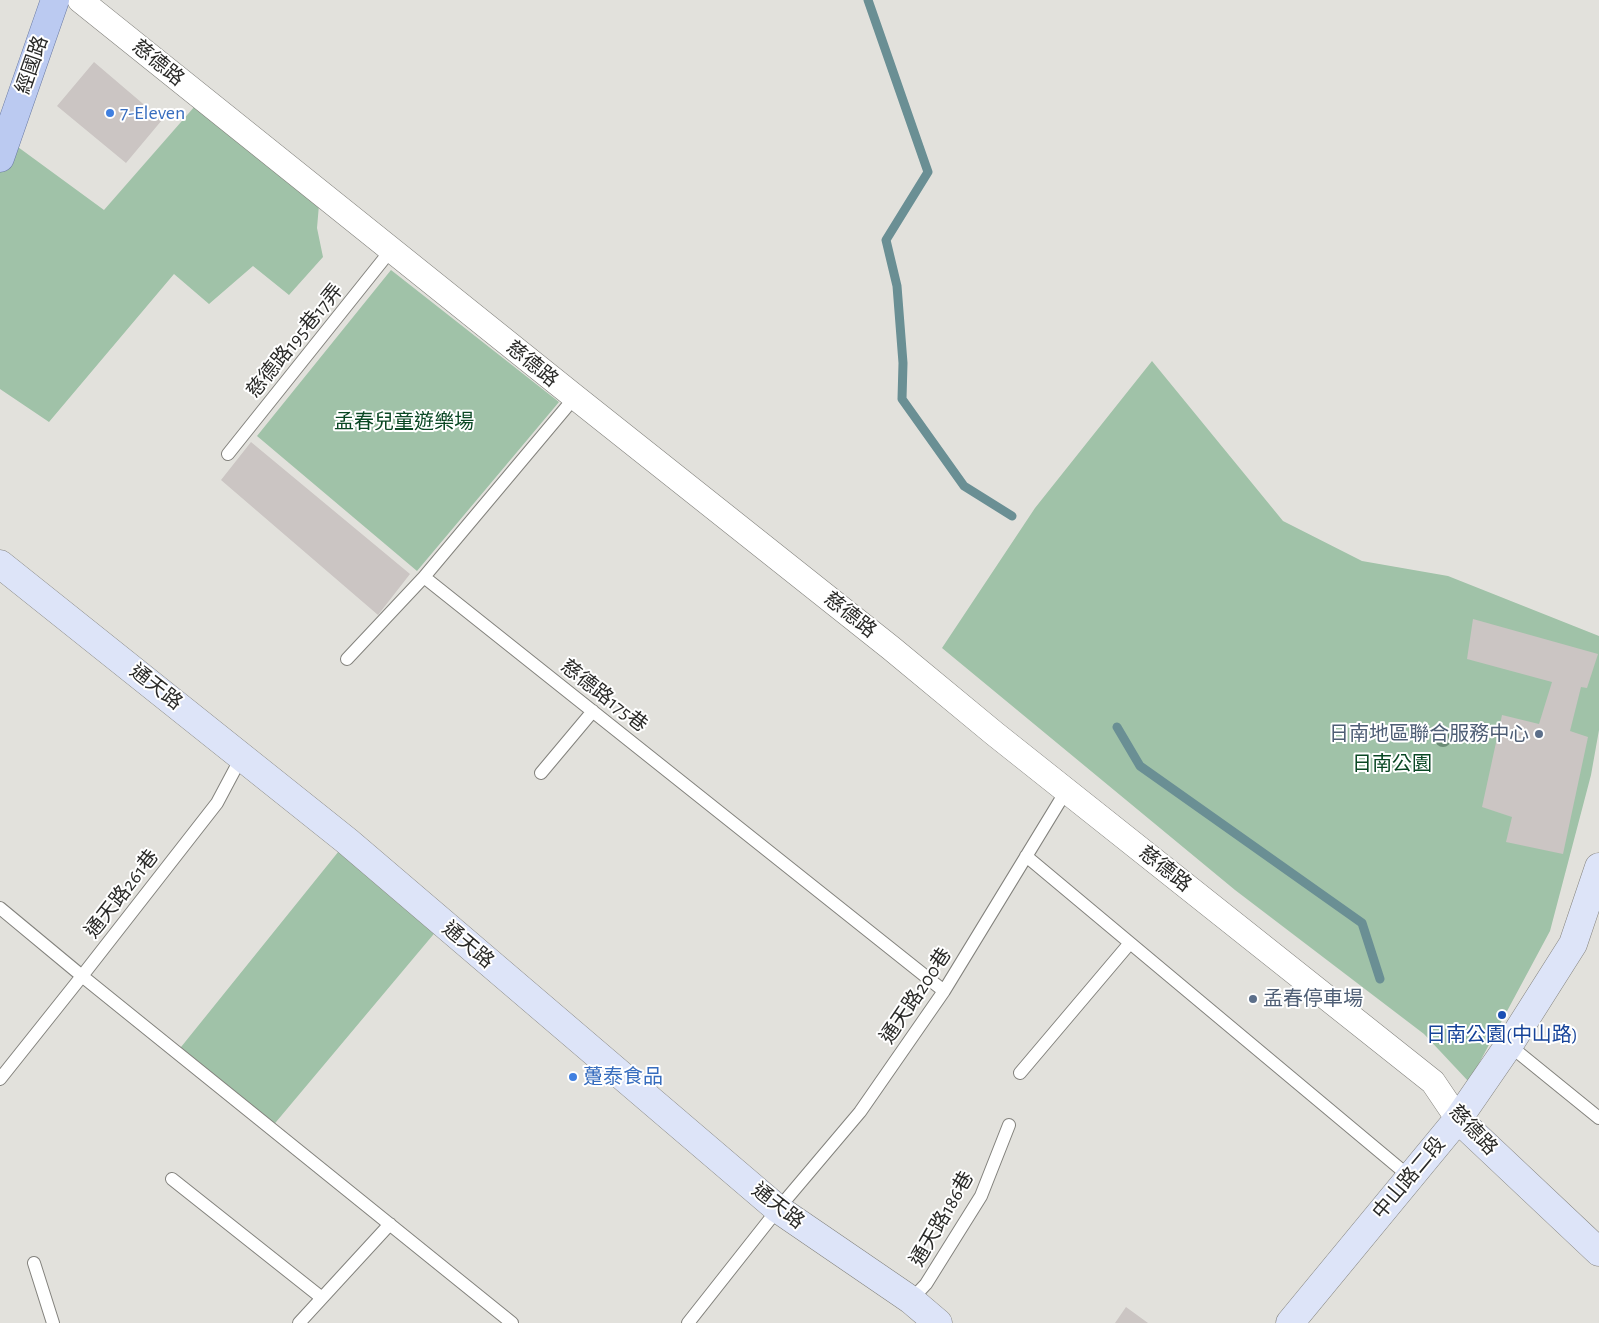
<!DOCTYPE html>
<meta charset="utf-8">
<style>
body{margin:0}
canvas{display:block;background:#e2e1dc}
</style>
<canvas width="1599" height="1323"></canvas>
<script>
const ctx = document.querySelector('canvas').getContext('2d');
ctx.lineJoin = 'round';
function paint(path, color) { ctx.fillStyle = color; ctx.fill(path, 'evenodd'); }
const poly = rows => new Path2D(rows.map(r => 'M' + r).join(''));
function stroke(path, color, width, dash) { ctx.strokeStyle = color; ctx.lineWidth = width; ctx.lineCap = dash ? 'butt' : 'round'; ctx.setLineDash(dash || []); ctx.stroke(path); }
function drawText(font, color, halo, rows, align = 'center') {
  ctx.font = font + ' "Alegreya Sans","Noto Sans TC",sans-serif'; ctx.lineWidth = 4; ctx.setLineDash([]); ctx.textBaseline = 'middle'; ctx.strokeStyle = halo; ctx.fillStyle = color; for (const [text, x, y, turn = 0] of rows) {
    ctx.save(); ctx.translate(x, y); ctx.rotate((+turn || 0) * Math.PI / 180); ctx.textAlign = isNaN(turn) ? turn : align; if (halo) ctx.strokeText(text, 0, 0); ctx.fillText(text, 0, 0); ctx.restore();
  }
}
paint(poly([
 [202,98,320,193,317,228,323,257,289,295,253,266,209,304,174,274,49,422,0,389,0,158,7,139,104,210],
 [391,270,559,402,417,571,257,436],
 [1152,361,1283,521,1362,561,1448,576,1599,636,1599,730,1591,775,1550,931,1469,1082,1424,1034,1235,890,942,648,1035,508],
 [347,841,443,923,271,1128,177,1052]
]), '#a0c2a8');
stroke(poly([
 [868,0,928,172,886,240,897,286,903,363,902,399,964,486,1012,516],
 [1117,727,1140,766,1362,923,1380,979]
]), '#6a8f94', 9);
paint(poly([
 [94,62,162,120,126,163,57,106],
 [251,442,410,574,378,615,221,480],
 [1473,619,1598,654,1587,688,1581,687,1570,731,1588,737,1563,854,1506,842,1512,817,1482,807,1502,715,1539,724,1552,682,1467,659],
 [1126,1307,1148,1323,1115,1323]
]), '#cbc5c3');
const lane = poly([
 [575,397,424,577,944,991],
 [228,454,391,250],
 [347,659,424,577],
 [541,773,593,711],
 [1026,856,1410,1177],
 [0,908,82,976,217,803,242,756],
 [1509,1045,1599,1118],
 [1020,1073,1130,943],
 [0,1079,82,976,512,1323],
 [172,1179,322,1298],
 [34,1263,53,1323],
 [911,1300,926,1284,981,1196,1009,1125],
 [299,1323,390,1224],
 [688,1323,778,1209,860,1112,944,991,1066,791]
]);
const street = poly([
 [80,0,575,397,891,648,995,734,1433,1082,1458,1119]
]);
const secondary = poly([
 [0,564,347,841,778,1209,911,1300,938,1323],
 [1458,1119,1599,1252],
 [1290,1323,1458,1119,1509,1045,1573,944,1599,867]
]);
const primary = poly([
 [0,158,55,0]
]);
stroke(lane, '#83827d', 14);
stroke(street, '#83827d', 26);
stroke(secondary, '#83827d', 29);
stroke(primary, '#6b7ba4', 29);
stroke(lane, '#fff', 12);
stroke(street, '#fff', 25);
stroke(secondary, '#dde4f8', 28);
stroke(primary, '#bbcaf1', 28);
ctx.fillStyle = '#6b8c76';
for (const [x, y] of [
 [1443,739]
]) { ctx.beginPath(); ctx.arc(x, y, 8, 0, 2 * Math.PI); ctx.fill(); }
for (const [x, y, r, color] of [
 [110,113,5,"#3f7fe0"],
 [1539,734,5,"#5c6f8a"],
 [1253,999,5,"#5c6f8a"],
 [1502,1015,5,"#1a4fb4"],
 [573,1077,5,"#3f7fe0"]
]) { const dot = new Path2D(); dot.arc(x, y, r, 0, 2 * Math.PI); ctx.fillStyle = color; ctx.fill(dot); stroke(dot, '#fff', 2); }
drawText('20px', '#2a2a28', '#fff', [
 ["慈德路",158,63,39],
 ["經國路",32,65,-71],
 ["慈德路195巷17弄",295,341,-51],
 ["慈德路",532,364,39],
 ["慈德路",850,615,38],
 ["通天路",156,687,38],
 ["慈德路175巷",604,696,38],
 ["慈德路",1165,869,38],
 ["通天路261巷",122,894,-52],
 ["通天路",468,945,40],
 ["通天路200巷",916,996,-56],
 ["慈德路",1473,1130,47],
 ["中山路二段",1409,1178,-50],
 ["通天路",778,1206,38],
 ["通天路186巷",942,1219,-60]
]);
drawText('20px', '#366cbe', '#fff', [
 ["7-Eleven",120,113],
 ["躉泰食品",583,1077]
], 'left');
drawText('20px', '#094723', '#fff', [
 ["孟春兒童遊樂場",404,422],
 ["日南公園",1392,764]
]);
drawText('20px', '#4e5e75', '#fff', [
 ["日南地區聯合服務中心",1529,734],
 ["孟春停車場",1263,999,"left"]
], 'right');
drawText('20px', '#164399', '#fff', [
 ["日南公園(中山路)",1502,1035]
]);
</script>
